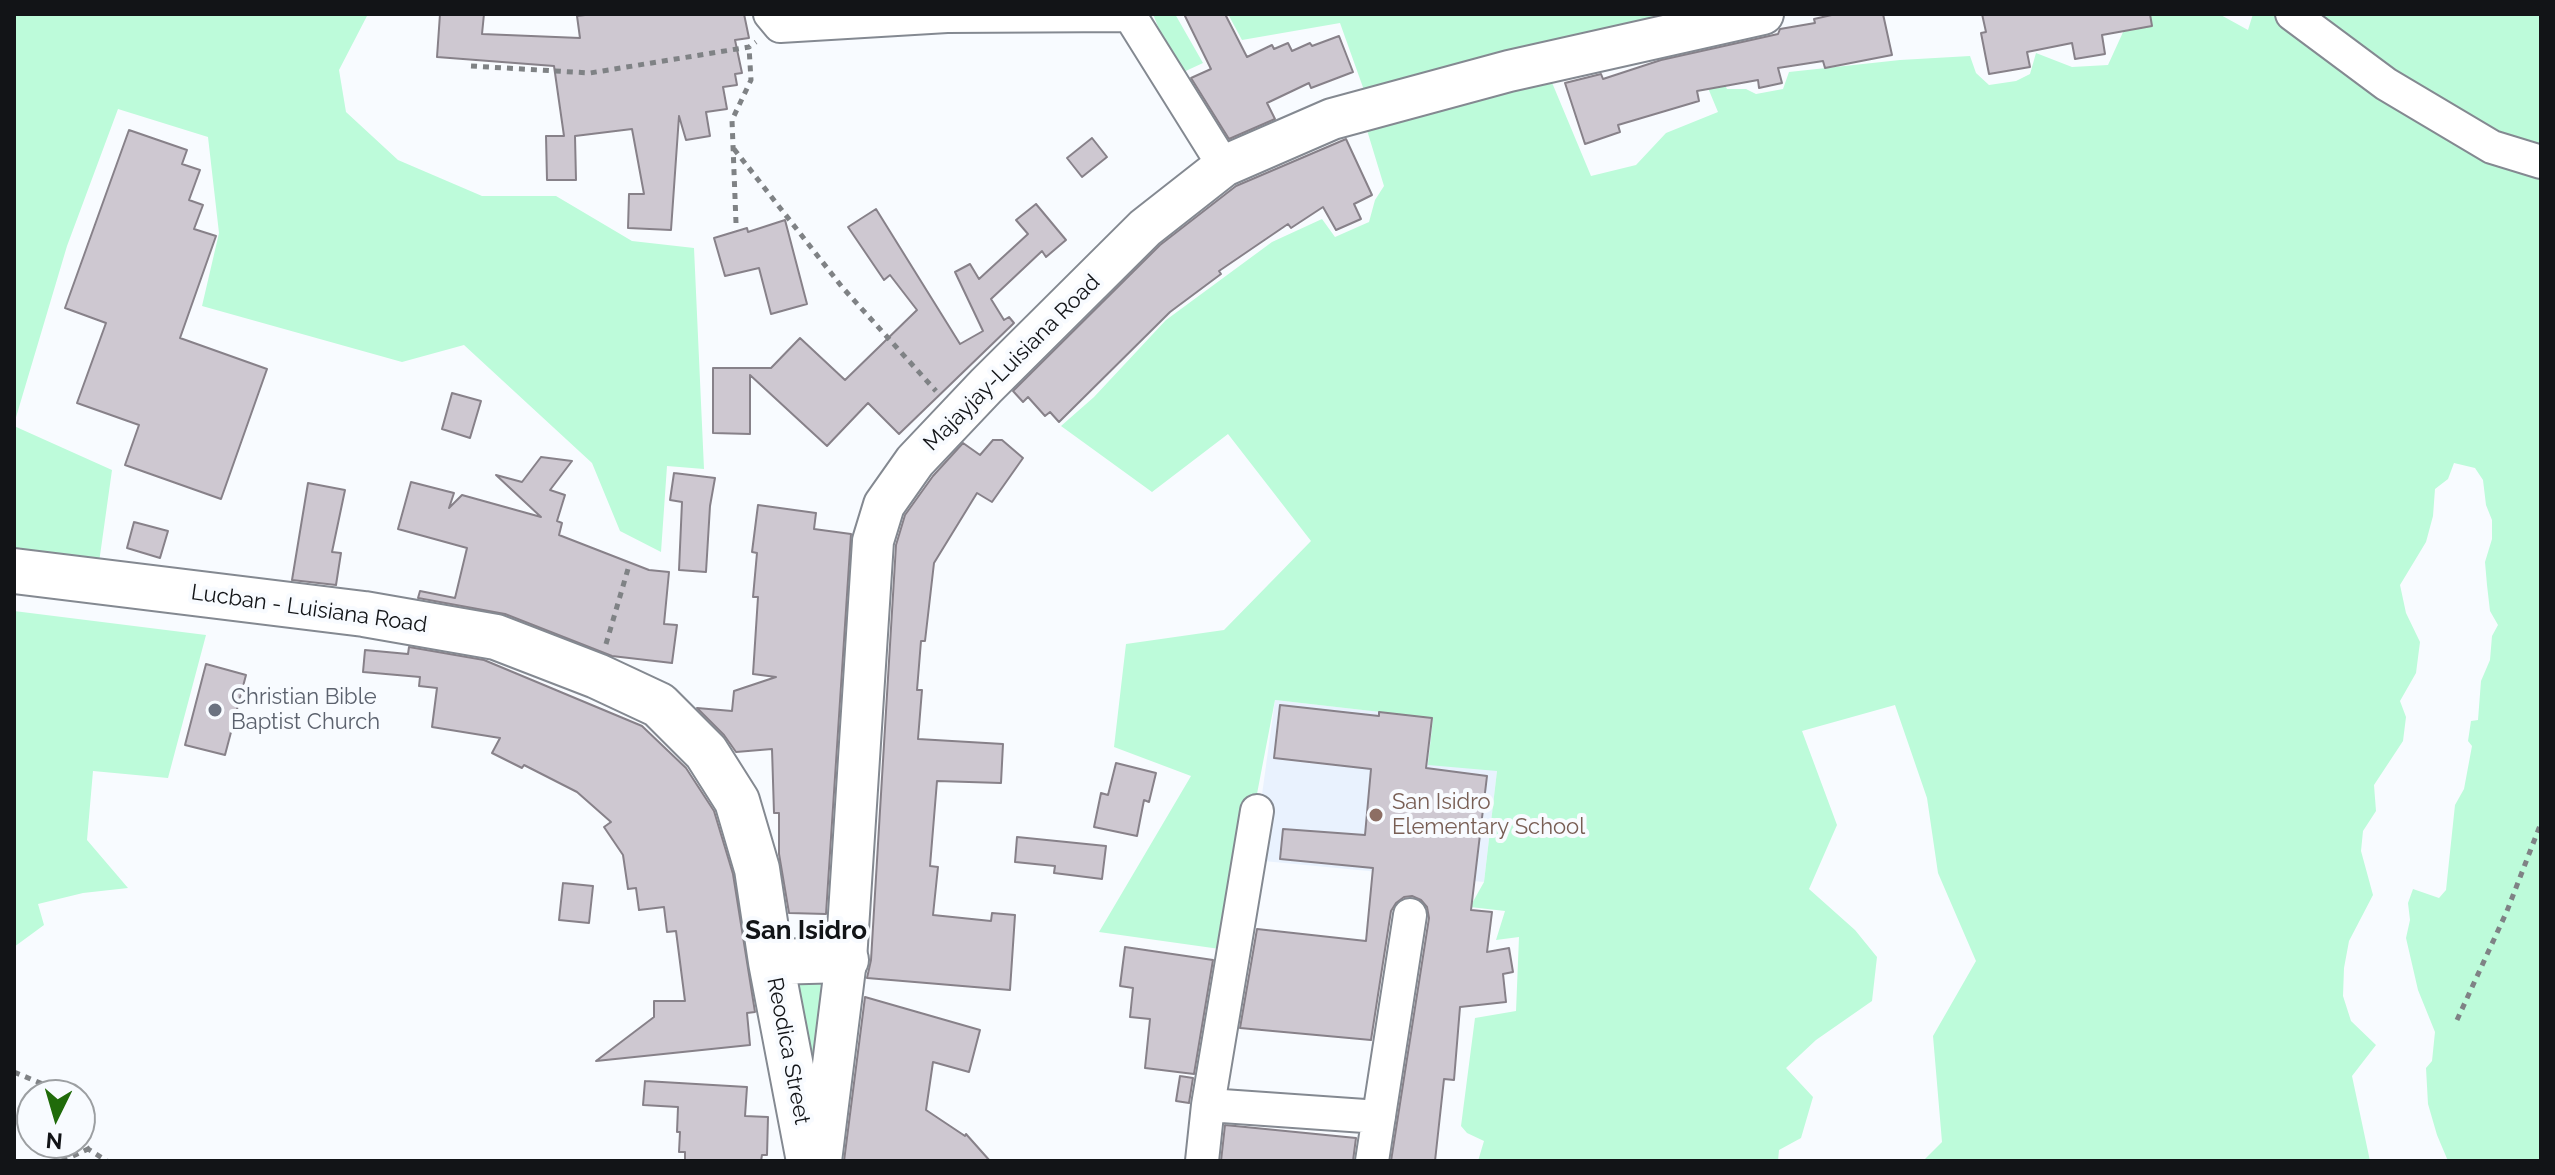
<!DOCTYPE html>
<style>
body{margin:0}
#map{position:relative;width:2555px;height:1175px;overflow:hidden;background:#f8fbff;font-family:Raleway,sans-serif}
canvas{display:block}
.frame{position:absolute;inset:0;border:16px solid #121417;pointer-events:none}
.north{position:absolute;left:16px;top:1079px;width:80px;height:80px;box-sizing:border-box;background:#f8fbff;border:2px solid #9c9fa2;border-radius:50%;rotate:185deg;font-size:22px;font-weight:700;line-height:32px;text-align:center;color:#121417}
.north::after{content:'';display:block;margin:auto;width:28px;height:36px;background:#206b0a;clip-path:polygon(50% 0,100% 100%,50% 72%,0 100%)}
</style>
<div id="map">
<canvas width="2555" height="1175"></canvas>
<div class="frame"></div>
<div class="north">N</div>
</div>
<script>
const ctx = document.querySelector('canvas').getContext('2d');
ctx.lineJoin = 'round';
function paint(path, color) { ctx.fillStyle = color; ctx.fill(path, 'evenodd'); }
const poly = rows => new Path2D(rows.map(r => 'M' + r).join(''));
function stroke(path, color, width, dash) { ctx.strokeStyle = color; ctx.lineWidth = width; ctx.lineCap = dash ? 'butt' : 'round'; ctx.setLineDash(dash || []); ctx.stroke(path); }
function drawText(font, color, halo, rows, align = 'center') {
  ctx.font = font + ' Raleway,sans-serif'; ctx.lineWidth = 8; ctx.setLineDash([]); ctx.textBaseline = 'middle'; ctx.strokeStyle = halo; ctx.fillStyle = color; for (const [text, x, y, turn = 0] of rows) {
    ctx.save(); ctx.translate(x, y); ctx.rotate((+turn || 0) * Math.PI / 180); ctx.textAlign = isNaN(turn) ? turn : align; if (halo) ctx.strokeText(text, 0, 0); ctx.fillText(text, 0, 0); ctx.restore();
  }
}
paint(poly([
 [1275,700,1434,718,1497,771,1484,882,1253,860]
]), '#e9f2fe');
paint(poly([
 [14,14,368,14,339,70,346,112,398,160,482,196,556,196,632,241,694,248,704,469,667,466,661,552,620,531,592,463,464,345,402,362,202,306,219,233,208,137,118,109,67,246,14,424],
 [1153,14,1175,14,1203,63,1177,75],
 [1228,14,1708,14,1365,93,1340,23,1242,40],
 [2140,14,2219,14,2248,30,2253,14,2541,14,2541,1161,2448,1161,2437,1135,2428,1104,2426,1068,2432,1061,2435,1032,2418,990,2406,938,2410,920,2408,903,2413,889,2439,898,2446,890,2455,805,2464,789,2472,746,2468,741,2471,721,2478,720,2481,681,2490,660,2492,636,2498,625,2490,611,2487,585,2485,562,2492,539,2492,520,2486,505,2483,480,2475,468,2454,463,2448,479,2435,489,2433,516,2426,542,2400,585,2406,613,2420,642,2416,673,2400,701,2406,717,2403,741,2374,785,2376,811,2363,831,2361,851,2373,895,2349,941,2344,968,2343,996,2351,1021,2376,1045,2352,1076,2370,1161,1923,1161,1942,1142,1933,1036,1976,961,1938,873,1927,798,1895,705,1802,731,1837,825,1809,889,1855,930,1877,957,1872,1001,1816,1040,1786,1068,1813,1097,1801,1138,1779,1150,1778,1161,1478,1161,1484,1141,1467,1133,1461,1126,1475,1018,1516,1011,1519,937,1496,940,1505,911,1470,907,1484,882,1497,771,1428,765,1433,718,1275,700,1227,950,1099,932,1191,776,1114,747,1126,644,1224,630,1311,541,1228,434,1152,492,1061,426,1094,397,1166,320,1272,242,1322,219,1335,237,1369,222,1375,200,1384,186,1363,117,1548,73,1591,176,1636,165,1666,133,1718,112,1708,88,1723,81,1727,89,1746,89,1756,94,1783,89,1789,72,1900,60,1970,56,1976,73,1989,85,2016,81,2030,74,2036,53,2072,67,2108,65,2124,30],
 [14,426,112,470,96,584,14,573],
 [14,611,206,635,168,778,93,771,87,840,128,888,83,893,38,904,44,925,14,947],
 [821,982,810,1125,786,983]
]), '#bdfbda');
const building = poly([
 [440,14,484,14,482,34,580,38,577,16,593,14,744,14,749,38,735,40,742,73,735,74,737,85,723,87,727,109,706,112,710,136,686,140,679,116,671,230,628,228,629,194,644,194,632,129,575,136,576,180,547,180,546,136,564,136,554,66,437,57,440,14],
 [1184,14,1225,14,1247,57,1272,45,1274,49,1288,43,1292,51,1310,43,1312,46,1339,36,1353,72,1311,88,1309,83,1267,103,1275,119,1229,139,1191,78,1211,69,1184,14],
 [1836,14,1883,14,1892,55,1825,68,1823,61,1778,68,1782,83,1759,88,1758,80,1697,91,1699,101,1618,125,1620,132,1585,144,1565,83,1601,74,1603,79,1661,60,1778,34,1780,29,1815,23,1814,19,1836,14],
 [1982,14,2150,14,2152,26,2102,35,2105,54,2075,59,2072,43,2027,52,2030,67,1989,74,1981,33,1986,32,1982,14],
 [129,130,187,150,182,164,200,170,189,200,203,205,194,229,216,236,180,338,267,369,221,499,125,465,139,425,77,403,106,323,65,308,129,130],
 [1092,138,1107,157,1082,177,1067,158,1092,138],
 [1346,139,1372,195,1354,204,1361,219,1336,230,1323,207,1291,228,1288,224,1263,241,1219,271,1221,274,1170,312,1059,422,1050,412,1045,416,1028,397,1023,402,1013,391,1160,245,1236,186,1346,139],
 [1036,204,1066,240,1046,257,1042,251,991,299,1004,320,1009,317,1014,323,899,434,868,403,827,446,750,375,750,434,713,433,713,368,771,368,800,338,845,380,917,310,890,275,884,280,848,227,876,209,960,344,983,331,955,272,970,264,979,279,1028,234,1016,220,1036,204],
 [785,220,807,304,771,314,759,268,725,276,714,238,747,228,748,232,785,220],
 [452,393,481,401,470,438,442,429,452,393],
 [993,440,1002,440,1023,458,992,502,977,493,934,563,925,641,921,641,917,690,922,690,918,739,1003,744,1001,783,937,781,930,866,938,867,933,915,991,921,992,913,1015,915,1010,990,867,978,871,960,896,545,905,515,933,476,963,443,980,455,993,440],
 [541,457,572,461,550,490,565,495,557,521,562,523,559,535,649,570,669,572,664,624,677,625,672,663,612,656,505,614,418,598,420,591,455,598,467,548,398,529,411,482,454,493,449,508,462,495,541,517,496,475,522,482,541,457],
 [674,473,715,478,710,506,706,572,679,570,682,502,670,500,674,473],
 [308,483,345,490,332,552,341,553,336,585,292,580,308,483],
 [758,505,816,513,814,529,851,534,826,914,789,913,779,854,779,813,774,813,772,749,736,752,724,735,697,708,732,711,734,691,776,677,753,674,758,597,753,597,757,553,752,552,758,505],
 [134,522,168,531,160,558,127,548,134,522],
 [409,647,484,660,642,726,686,768,714,811,733,874,755,1012,747,1013,750,1045,596,1061,654,1017,654,1001,685,1001,676,931,667,932,664,907,639,910,636,888,628,889,623,855,604,827,611,822,577,792,524,765,522,768,492,753,500,738,432,727,437,688,419,686,420,677,363,672,365,650,408,654,409,647],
 [206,664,246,675,225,755,185,745,206,664],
 [1280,705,1379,716,1379,712,1432,718,1426,768,1487,776,1471,910,1492,912,1487,952,1509,948,1513,972,1503,974,1506,1002,1460,1007,1454,1080,1444,1079,1435,1161,1391,1161,1429,918,1427,907,1421,900,1412,896,1404,897,1396,903,1391,911,1371,1040,1240,1028,1257,929,1366,941,1373,868,1280,859,1283,829,1365,835,1371,769,1274,758,1280,705],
 [1116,763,1156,773,1149,802,1144,800,1137,836,1094,827,1101,793,1108,795,1116,763],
 [1017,837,1106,846,1102,879,1054,873,1055,866,1015,862,1017,837],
 [563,883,593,886,589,923,559,920,563,883],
 [1125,947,1213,960,1194,1074,1145,1068,1150,1019,1130,1017,1133,988,1120,986,1125,947],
 [865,997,980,1030,969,1072,933,1062,926,1110,965,1136,966,1134,990,1161,844,1161,865,997],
 [1180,1076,1193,1078,1189,1103,1176,1101,1180,1076],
 [645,1081,747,1087,745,1116,768,1117,767,1155,762,1155,761,1161,685,1161,685,1152,679,1152,680,1132,677,1132,678,1107,643,1105,645,1081],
 [1225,1125,1356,1138,1353,1161,1221,1161,1225,1125]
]);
paint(building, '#cec8d1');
stroke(building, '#878189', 2);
const minor = poly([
 [770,14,780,26,947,16,1129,15],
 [1129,14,1224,166],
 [2292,14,2386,84,2492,147,2541,162],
 [1208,1105,1379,1117],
 [1202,1161,1208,1105,1257,811],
 [1372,1161,1410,915]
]);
const tertiary = poly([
 [821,1161,846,960,873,541,884,505,915,461,986,386,1145,228,1224,166,1332,119,1509,71,1763,14]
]);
const primary = poly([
 [14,571,364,614,496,637,597,676,659,705,706,752,737,801,757,869,771,962,809,1161],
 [771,962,846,960]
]);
stroke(minor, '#848991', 36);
stroke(tertiary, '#848991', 44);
stroke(primary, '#848991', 48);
stroke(poly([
 [471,66,590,73,749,47,756,42],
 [734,149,842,287,936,391],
 [736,223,732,120,751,80,749,47],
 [606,644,628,569],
 [2457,1020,2507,911,2541,823],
 [14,1072,45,1085,52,1095],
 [80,1137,88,1149,107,1161],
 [62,1161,88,1149]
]), '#7f8285', 5, [6, 6]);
stroke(minor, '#fff', 32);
stroke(tertiary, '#fff', 40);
stroke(primary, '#fff', 44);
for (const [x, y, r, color] of [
 [215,710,8,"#6b7280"],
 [1376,815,8,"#8d6e63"]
]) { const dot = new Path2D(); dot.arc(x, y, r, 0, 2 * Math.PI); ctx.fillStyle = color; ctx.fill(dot); stroke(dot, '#f8fbff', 3); }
drawText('22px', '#121417', '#f8fbff', [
 ["Majayjay-Luisiana Road",1012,363,-45],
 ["Lucban - Luisiana Road",309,609,8],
 ["Reodica Street",788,1051,79]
]);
drawText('22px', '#5b616d', '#f8fbff', [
 ["Christian Bible",231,697],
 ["Baptist Church",231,722]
], 'left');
drawText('22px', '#785e54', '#f8fbff', [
 ["San Isidro",1392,802],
 ["Elementary School",1392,827]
], 'left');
drawText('bold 26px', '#121417', '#f8fbff', [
 ["San Isidro",806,931]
]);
</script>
